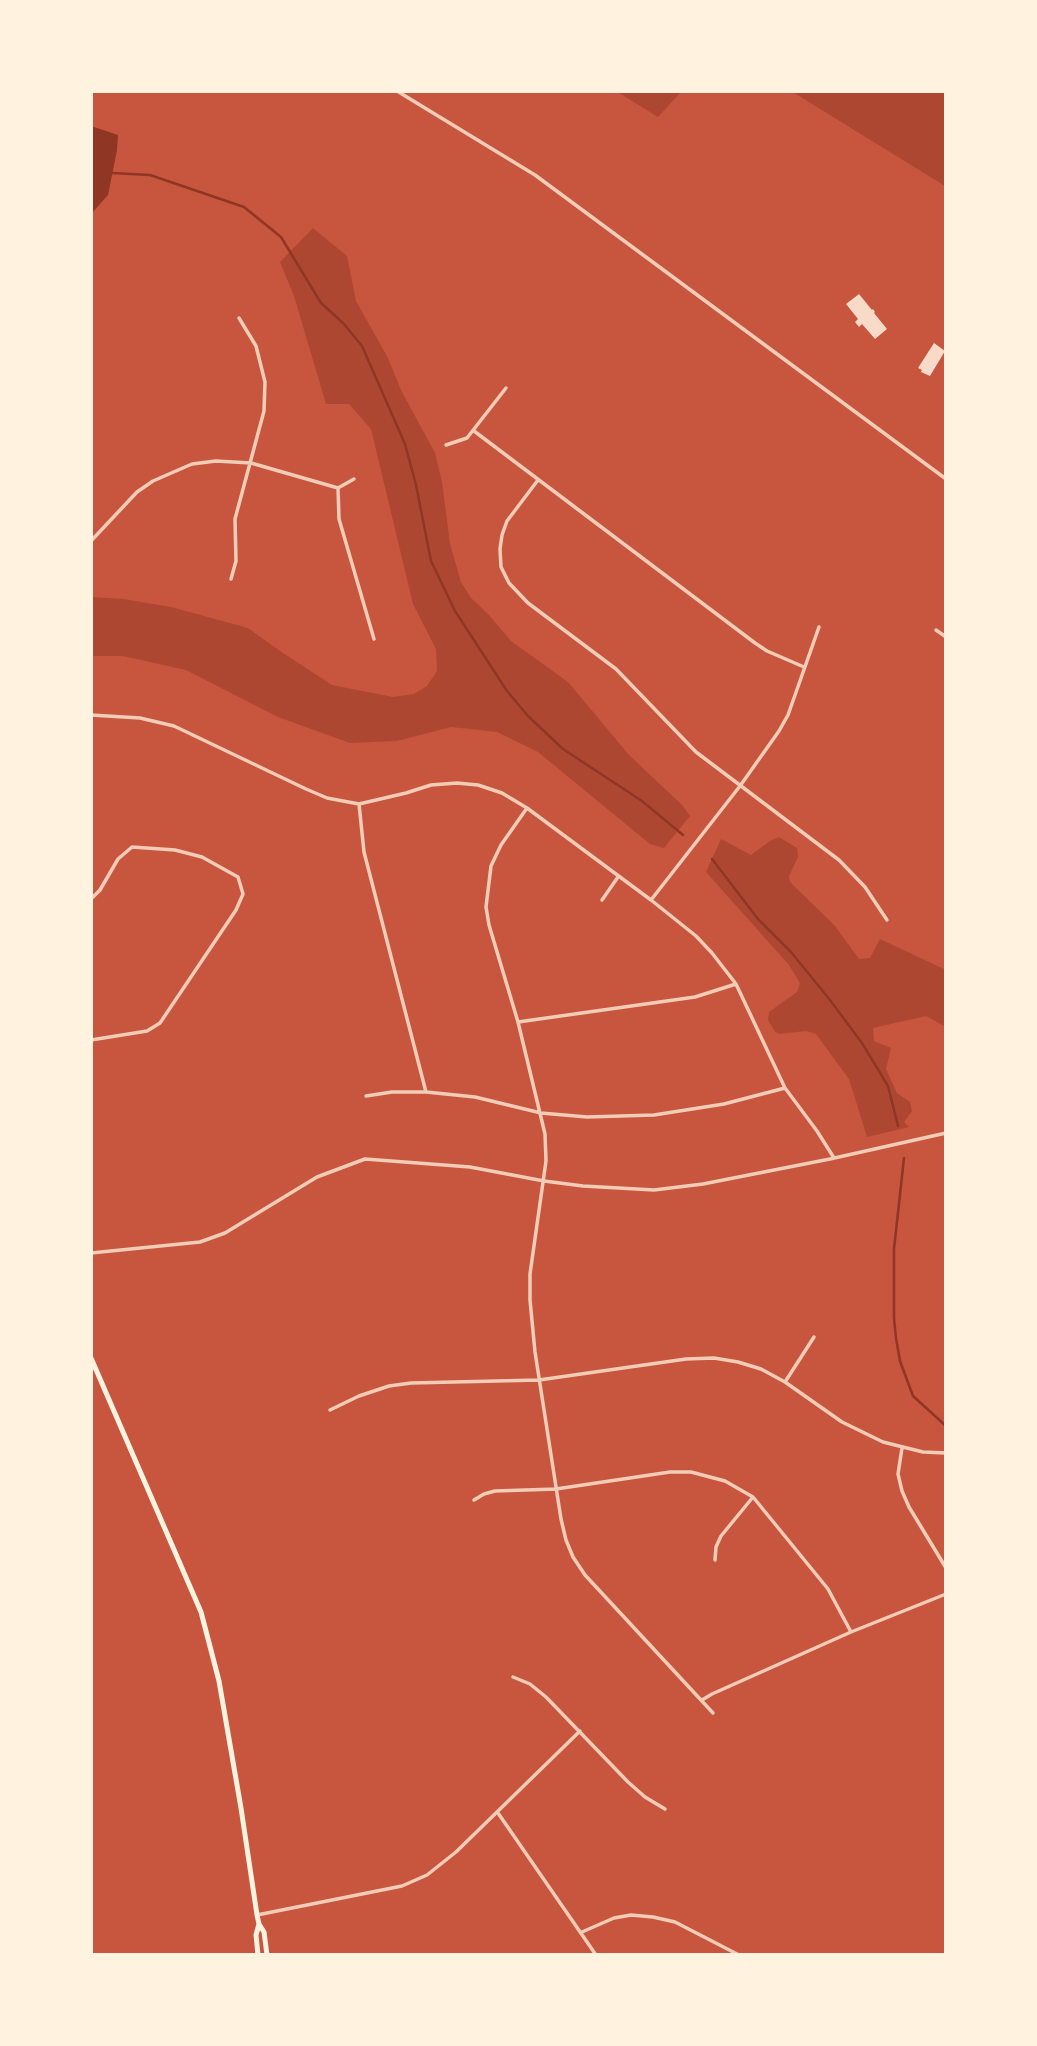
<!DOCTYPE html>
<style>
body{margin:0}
#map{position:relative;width:1037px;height:2046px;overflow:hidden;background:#c8553d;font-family:"Public Sans",sans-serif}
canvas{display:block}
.frame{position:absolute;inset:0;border:93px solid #fff3e0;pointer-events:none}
</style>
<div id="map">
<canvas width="1037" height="2046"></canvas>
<div class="frame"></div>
</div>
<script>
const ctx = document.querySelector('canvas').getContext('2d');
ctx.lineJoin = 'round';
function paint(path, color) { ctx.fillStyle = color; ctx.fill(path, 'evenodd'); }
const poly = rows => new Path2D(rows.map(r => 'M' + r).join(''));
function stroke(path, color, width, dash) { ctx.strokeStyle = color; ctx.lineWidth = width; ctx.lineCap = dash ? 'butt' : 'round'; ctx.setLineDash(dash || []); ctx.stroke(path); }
paint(poly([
 [616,91,682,91,658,117],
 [791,91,946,91,946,187,945,186],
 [313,228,347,256,356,301,388,358,401,390,435,453,442,482,450,544,461,582,471,598,488,614,511,641,568,682,629,755,682,805,690,816,664,848,650,844,538,752,497,732,451,727,397,741,350,743,278,717,186,670,123,656,91,656,91,597,124,599,171,607,248,628,280,651,332,685,393,697,414,694,427,686,437,671,436,649,413,604,371,429,349,404,326,404,294,296,280,262],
 [779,837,797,848,798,857,789,876,790,882,835,926,859,959,870,958,880,939,946,970,946,1027,926,1016,873,1028,874,1041,891,1048,886,1069,897,1093,910,1102,912,1111,904,1122,909,1127,867,1137,849,1079,816,1034,806,1031,779,1034,775,1032,768,1020,769,1012,797,992,800,983,789,965,706,872,721,839,751,855,770,841]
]), '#ae4732');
paint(poly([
 [91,126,118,135,117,150,108,195,91,214]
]), '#8f3625');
stroke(poly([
 [112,173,150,175,244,207,281,237,321,303,343,323,362,346,405,444,416,485,431,561,455,611,507,691,528,716,563,749,642,801,683,835],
 [712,859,758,919,791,952,830,1000,862,1043,888,1086,898,1126],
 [904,1158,894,1249,894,1318,896,1338,900,1361,913,1396,946,1426]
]), '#8f3625', 2.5);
paint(poly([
 [859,294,872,310,873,309,875,312,874,313,887,329,875,339,862,324,859,327,855,322,858,319,846,304],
 [934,343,945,351,930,376,921,372,922,370,918,368]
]), '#f7dbc8');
stroke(poly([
 [397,91,535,175,946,479],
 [474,431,755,643,767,651,804,667],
 [446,445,467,438,506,388],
 [538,480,507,521,502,535,500,549,501,567,509,583,528,603,616,669,696,752,839,860,865,887,887,920],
 [338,488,339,519,374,639],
 [91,541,137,492,153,481,192,464,216,461,251,463,338,488,354,479],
 [231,579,236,561,235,519,264,411,265,382,256,346,239,318],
 [936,630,946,637],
 [91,715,140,718,174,726,306,789,327,798,359,804,406,793,431,785,457,783,478,785,502,793,527,808,651,900,696,936,712,953,736,984,785,1088,817,1131,834,1158],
 [359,804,364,852,426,1092],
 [527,808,501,845,491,866,486,907,489,925,518,1022,545,1134,546,1161,530,1274,530,1300,535,1352,561,1519,566,1540,573,1557,585,1575,713,1713],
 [91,899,100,890,118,859,132,847,175,850,202,857,238,877,243,894,236,910,160,1023,147,1031,91,1040],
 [602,900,618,877],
 [651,900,740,786,779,731,788,715,819,627],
 [518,1022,695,997,736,984],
 [366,1096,392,1092,426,1092,475,1097,541,1113,587,1117,654,1115,724,1104,785,1088],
 [91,1253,200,1242,225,1233,317,1177,365,1159,470,1167,544,1181,583,1186,654,1190,703,1184,830,1159,946,1133],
 [785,1382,814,1337],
 [330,1410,359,1396,389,1386,411,1383,539,1380,686,1359,714,1358,738,1362,761,1369,785,1382,842,1422,883,1442,923,1452,946,1453],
 [902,1448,898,1474,902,1491,909,1507,946,1568],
 [474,1500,484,1494,495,1491,556,1489,670,1472,691,1472,725,1481,753,1497,828,1589,851,1632],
 [715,1560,716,1547,721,1536,753,1497],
 [513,1677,530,1684,546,1697,628,1782,645,1797,665,1809],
 [702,1700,712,1694,851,1632,946,1594],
 [498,1813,596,1955],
 [257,1915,402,1886,427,1875,456,1852,580,1731],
 [582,1932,614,1918,631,1915,653,1917,675,1922,739,1955]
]), '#f1ccb7', 3.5);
stroke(poly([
 [91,1358,201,1612,219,1681,241,1808,257,1915,259,1924,264,1932,267,1955],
 [258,1955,256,1935,259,1924]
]), '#fff3e0', 5);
</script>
